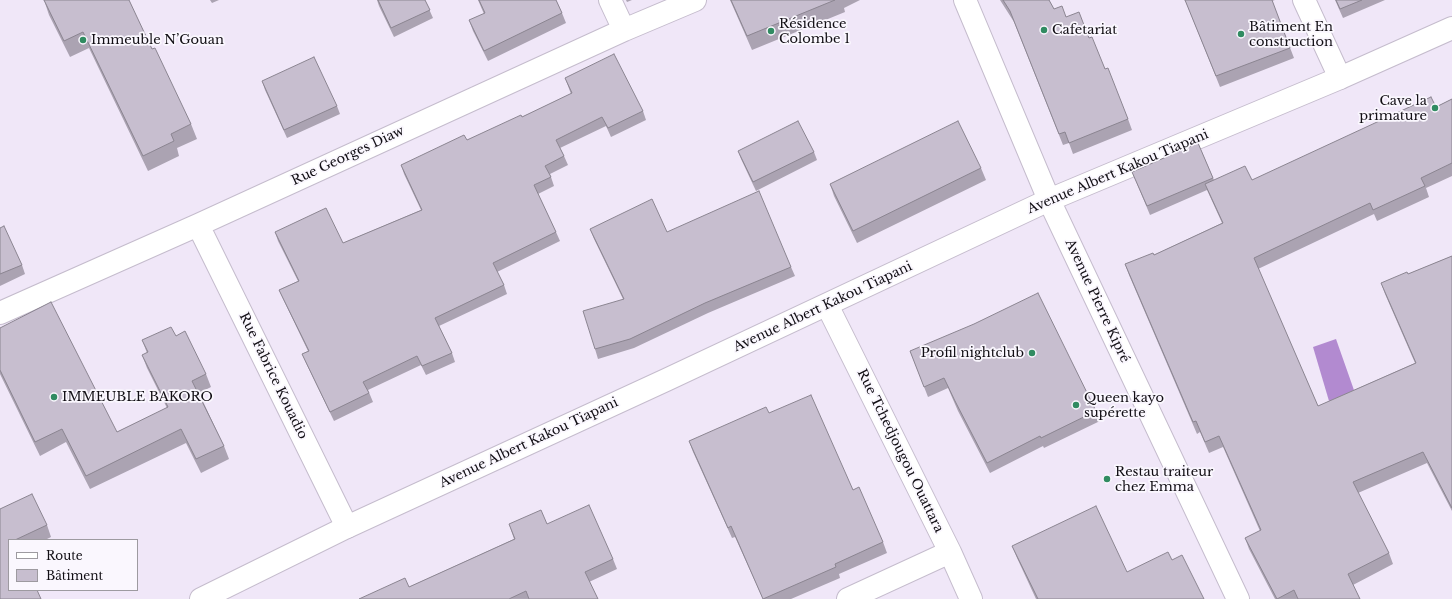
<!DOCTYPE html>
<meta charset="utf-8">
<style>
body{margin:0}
#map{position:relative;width:1452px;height:599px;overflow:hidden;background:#f0e7f8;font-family:"Libre Baskerville",serif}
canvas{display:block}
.legend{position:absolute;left:8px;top:539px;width:130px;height:52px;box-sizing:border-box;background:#faf7fe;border:1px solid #9d9aa0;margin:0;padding:5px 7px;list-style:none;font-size:12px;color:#110e14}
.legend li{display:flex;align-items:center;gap:8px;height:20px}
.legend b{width:20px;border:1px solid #9d9aa0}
</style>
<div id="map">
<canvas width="1452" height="599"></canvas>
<ul class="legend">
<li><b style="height:5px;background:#fff"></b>Route</li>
<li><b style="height:11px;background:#c7becf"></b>Bâtiment</li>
</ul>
</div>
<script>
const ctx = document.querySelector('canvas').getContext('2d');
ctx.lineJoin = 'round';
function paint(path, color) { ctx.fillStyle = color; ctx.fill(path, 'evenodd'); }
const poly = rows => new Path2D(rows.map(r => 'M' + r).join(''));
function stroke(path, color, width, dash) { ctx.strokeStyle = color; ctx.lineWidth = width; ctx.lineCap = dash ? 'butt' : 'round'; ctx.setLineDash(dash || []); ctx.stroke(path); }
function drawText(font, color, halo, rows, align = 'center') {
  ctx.font = font + ' "Libre Baskerville",serif'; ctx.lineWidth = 3.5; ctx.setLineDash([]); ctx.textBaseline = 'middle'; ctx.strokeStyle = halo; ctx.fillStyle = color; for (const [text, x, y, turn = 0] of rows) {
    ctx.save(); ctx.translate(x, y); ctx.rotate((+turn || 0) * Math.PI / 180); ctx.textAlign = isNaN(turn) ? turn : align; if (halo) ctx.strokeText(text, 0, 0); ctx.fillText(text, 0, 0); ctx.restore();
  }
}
paint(poly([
 [1336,339,1355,393,1329,401,1313,347]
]), '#b28ad0');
const street = poly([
 [610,0,624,30],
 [1304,0,1340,78],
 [198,225,347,527],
 [827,305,950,552,971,599],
 [0,313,198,225,624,30,695,0],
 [848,599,950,552]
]);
const secondary = poly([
 [965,0,1049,200,1238,599],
 [201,599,347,527,666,380,1049,200,1340,78,1452,28]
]);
stroke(street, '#c5bccd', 24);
stroke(secondary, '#c5bccd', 24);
stroke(street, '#fff', 22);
stroke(secondary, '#fff', 22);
paint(poly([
 [44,0,152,49,191,124,197,139,177,148,179,156,148,171,89,48,70,57,49,15],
 [210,0,219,0,212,3],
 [377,0,425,0,433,18,394,37,379,6],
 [478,0,556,0,562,13,566,23,488,61,473,31,469,20,484,14],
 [626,0,632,0,627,2],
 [730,0,860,0,844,8,845,12,752,50],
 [1000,0,1049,0,1054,9,1066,17,1089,38,1105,69,1128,119,1132,130,1073,154,1069,143,1063,145,1014,22],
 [1185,0,1275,0,1272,1,1294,58,1220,87],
 [1335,0,1385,0,1343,18],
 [565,78,643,111,646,120,611,137,606,126,560,148,564,156,568,165,550,174,554,186,538,194,556,232,560,241,497,272,504,285,507,294,439,326,452,353,455,362,426,375,421,365,368,390,373,402,334,421,306,363,302,354,308,351,283,299,279,290,298,281,278,241,275,232,343,243,421,210,404,174,401,165,467,140,522,117,571,94],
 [262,81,337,106,340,114,287,138,265,90],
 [1452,99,1452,176,1426,188,1429,197,1377,221,1374,214,1258,269,1318,406,1415,363,1385,294,1381,283,1408,274,1452,256,1452,511,1427,463,1358,493,1389,553,1393,564,1353,585,1360,599,1275,599,1249,549,1245,538,1260,531,1223,447,1209,453,1200,432,1197,434,1129,275,1125,264,1154,255,1222,223,1207,190,1150,215,1132,172,1198,143,1214,180,1252,180,1436,107],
 [738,151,814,152,817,160,756,191,741,159],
 [981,168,986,180,857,243,834,196,830,184],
 [0,228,22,265,25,274,0,286],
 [590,229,667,232,791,267,795,276,708,313,634,348,598,359,595,349,623,299,594,239],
 [0,328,117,432,167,408,147,368,142,355,147,353,142,340,176,336,206,374,211,387,199,393,224,446,229,459,201,473,186,443,90,489,66,442,40,456,0,374],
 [910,351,1096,411,1100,421,1044,448,1043,446,990,473,958,411,948,388,928,397],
 [769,413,853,490,883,542,887,553,839,574,840,578,791,599,763,599,735,537,732,538,693,452,689,441],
 [0,509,47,525,51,537,45,540,9,540,0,599],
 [509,524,547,524,613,559,617,569,589,582,598,599,359,599,409,587,514,539],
 [1012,546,1127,572,1172,560,1204,599,1036,599,1017,558]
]), '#aba3b2');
const building = poly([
 [44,0,129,0,152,49,155,48,191,124,171,134,174,141,143,156,83,32,64,41,44,0],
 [378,0,425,0,430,10,391,28,378,0],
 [479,0,556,0,562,13,484,51,469,20,485,13,479,0],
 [731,0,835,0,747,36,731,0],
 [1003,0,1049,0,1054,9,1062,6,1066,17,1079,12,1089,38,1092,37,1105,69,1108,68,1128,119,1069,143,1065,132,1059,134,1010,11,1003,0],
 [1185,0,1272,0,1290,48,1216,76,1185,0],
 [1336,0,1362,0,1340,9,1336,0],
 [614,54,643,111,608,128,602,117,556,140,564,156,545,166,551,177,534,185,556,232,493,263,504,285,435,318,452,353,422,366,417,356,363,382,369,393,330,412,302,354,309,351,279,290,299,281,275,232,326,208,343,243,422,210,401,165,464,135,467,140,521,115,522,117,572,93,565,78,614,54],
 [314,57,337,106,284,130,262,81,314,57],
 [1431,97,1436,107,1452,99,1452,163,1421,178,1425,186,1373,210,1370,203,1254,258,1318,406,1416,363,1381,283,1407,272,1408,274,1452,256,1452,508,1423,452,1353,482,1389,553,1348,574,1360,599,1298,599,1294,590,1277,599,1245,538,1261,530,1219,436,1205,442,1196,421,1193,422,1125,264,1153,253,1154,255,1223,223,1205,184,1245,166,1252,180,1431,97],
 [798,121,814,152,753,182,738,151,798,121],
 [958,121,981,168,853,231,830,184,958,121],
 [1198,143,1213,178,1147,206,1132,172,1198,143],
 [759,191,791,267,705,303,630,339,595,349,583,311,624,299,590,229,652,199,667,232,759,191],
 [4,226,22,265,0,274,0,228,4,226],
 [1038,293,1096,411,1041,438,1040,436,987,463,955,401,944,378,924,387,910,351,974,324,1038,293],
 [51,302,117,432,168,407,142,355,148,352,142,340,171,327,176,336,185,331,206,374,192,381,224,446,196,459,181,429,86,476,62,429,35,442,0,370,0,328,51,302],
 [811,395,853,490,859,487,883,542,835,564,836,567,763,599,731,526,728,528,689,441,766,407,769,413,811,395],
 [32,494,47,525,15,540,9,540,9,590,37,590,41,599,0,599,0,509,32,494],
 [589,505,613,559,585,572,598,599,529,599,526,591,509,599,359,599,405,578,409,587,515,539,509,524,541,510,547,524,589,505],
 [1096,506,1127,572,1168,552,1172,560,1182,555,1204,599,1038,599,1012,546,1096,506]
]);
paint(building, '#c7becf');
stroke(building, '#8b8591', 1);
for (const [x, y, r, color] of [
 [1044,30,4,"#308b61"],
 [771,31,4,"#308b61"],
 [1241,34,4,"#308b61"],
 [83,40,4,"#308b61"],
 [1435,108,4,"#308b61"],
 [1032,353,4,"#308b61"],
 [54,397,4,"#308b61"],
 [1076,405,4,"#308b61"],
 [1107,479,4,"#308b61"]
]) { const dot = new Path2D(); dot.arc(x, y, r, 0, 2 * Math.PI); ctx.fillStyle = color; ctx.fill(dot); stroke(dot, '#faf7fe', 1.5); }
drawText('13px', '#110e14', '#faf7fe', [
 ["Résidence",779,24],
 ["Colombe 1",779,39],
 ["Bâtiment En",1249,27],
 ["construction",1249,42],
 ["Cafetariat",1052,30],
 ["Immeuble N’Gouan",91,40],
 ["Cave la",1427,101,"right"],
 ["primature",1427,116,"right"],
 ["Profil nightclub",1024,353,"right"],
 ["IMMEUBLE BAKORO",62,397],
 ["Queen kayo",1084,398],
 ["supérette",1084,413],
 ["Restau traiteur",1115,472],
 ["chez Emma",1115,487]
], 'left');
drawText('13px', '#110e14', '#faf7fe', [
 ["Rue Georges Diaw",348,156,-25],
 ["Avenue Albert Kakou Tiapani",1118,172,-23],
 ["Avenue Pierre Kipré",1097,301,65],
 ["Avenue Albert Kakou Tiapani",823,307,-25],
 ["Rue Fabrice Kouadio",273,376,64],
 ["Avenue Albert Kakou Tiapani",529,443,-25],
 ["Rue Tchedjougou Ouattara",900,451,64]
]);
</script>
